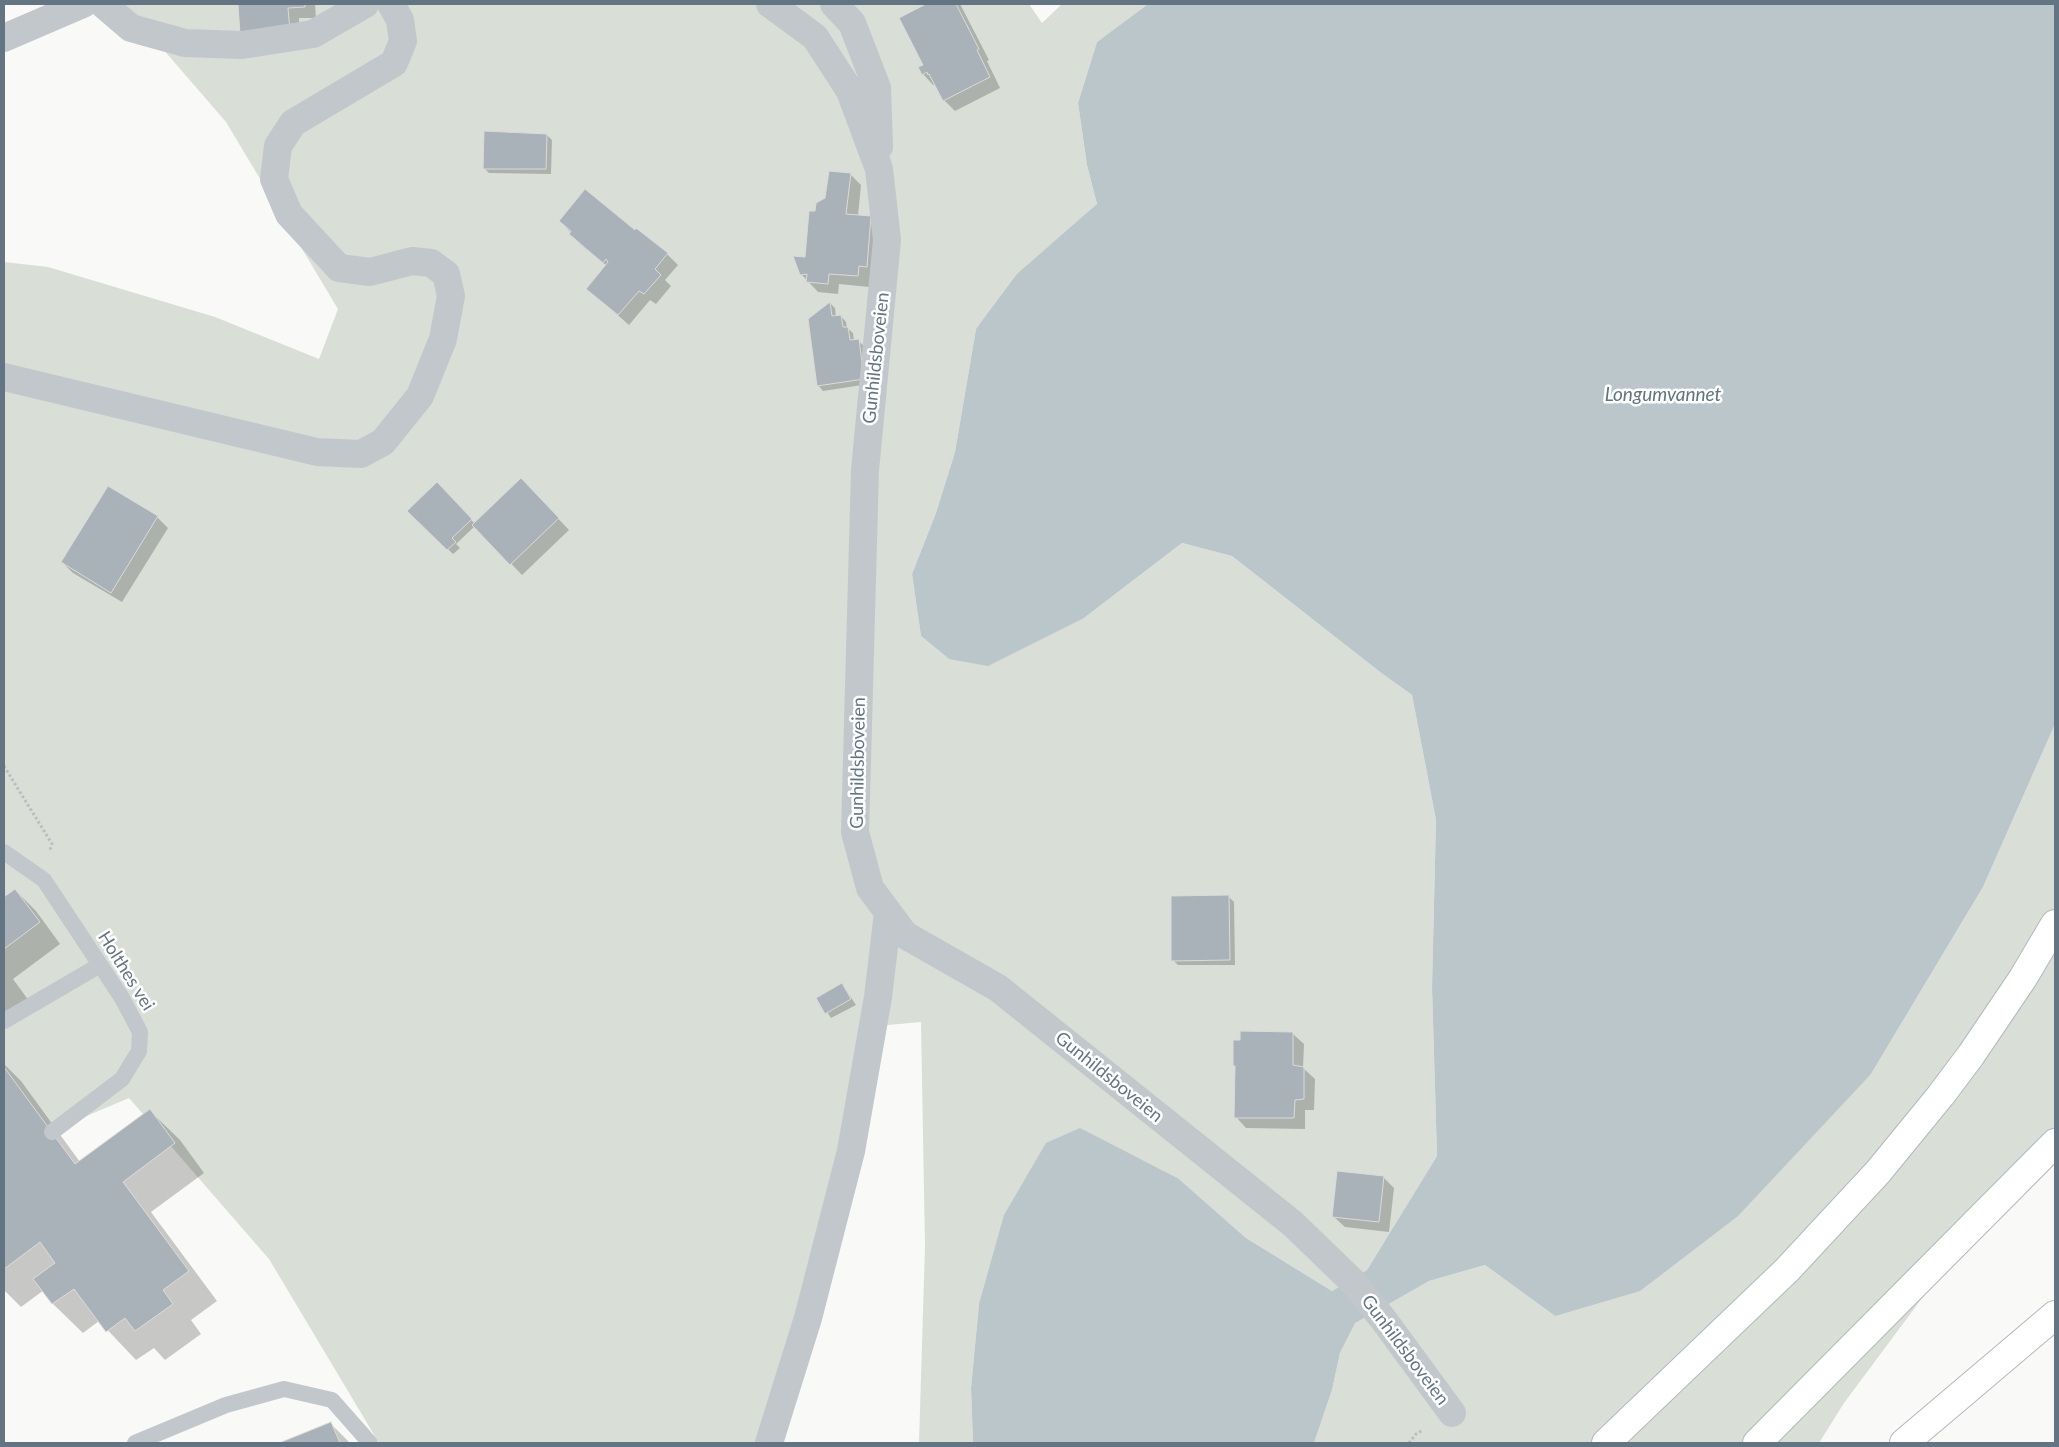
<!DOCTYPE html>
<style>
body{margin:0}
#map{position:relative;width:2059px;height:1447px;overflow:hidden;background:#f9f9f7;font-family:Lato,sans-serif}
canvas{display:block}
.frame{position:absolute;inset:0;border:5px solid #637583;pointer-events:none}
</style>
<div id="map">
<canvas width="2059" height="1447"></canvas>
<div class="frame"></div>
</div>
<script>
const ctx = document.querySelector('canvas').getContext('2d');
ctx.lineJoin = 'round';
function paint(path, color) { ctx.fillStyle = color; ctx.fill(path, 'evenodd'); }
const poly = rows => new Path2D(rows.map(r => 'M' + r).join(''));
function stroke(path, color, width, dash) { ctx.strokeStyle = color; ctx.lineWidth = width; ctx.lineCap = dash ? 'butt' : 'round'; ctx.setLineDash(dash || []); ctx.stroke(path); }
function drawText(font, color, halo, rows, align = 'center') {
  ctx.font = font + ' Lato,sans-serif'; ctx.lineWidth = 5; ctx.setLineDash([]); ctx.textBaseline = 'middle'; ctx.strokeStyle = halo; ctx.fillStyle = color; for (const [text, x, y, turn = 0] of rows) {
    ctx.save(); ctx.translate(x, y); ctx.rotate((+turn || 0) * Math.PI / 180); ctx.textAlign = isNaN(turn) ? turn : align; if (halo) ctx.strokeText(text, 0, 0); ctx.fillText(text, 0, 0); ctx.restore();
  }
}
paint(poly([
 [124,4,1029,4,1042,23,1062,4,1148,4,1097,42,1078,103,1087,165,1097,204,1068,231,976,329,955,452,936,513,912,574,921,636,949,659,1084,618,1182,543,1232,556,1380,672,1412,695,1436,820,1432,987,1437,1156,1367,1270,1332,1291,1246,1238,1179,1179,979,1304,971,1388,973,1443,919,1443,925,1246,921,1022,876,1026,838,1246,756,1443,379,1443,269,1259,129,1098,4,1151,4,262,48,267,215,317,319,359,338,309,226,122],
 [2055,724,2055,1142,1978,1223,1844,1403,1819,1443,1314,1443,1332,1390,1340,1353,1355,1322,1429,1281,1485,1265,1555,1316,1871,1074,1983,887]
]), '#d9ded6');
paint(poly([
 [1148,4,2055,4,2055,724,1983,887,1871,1074,1738,1216,1640,1291,1555,1316,1485,1265,1429,1281,1355,1323,1340,1353,1332,1390,1314,1443,973,1443,971,1388,979,1304,1004,1215,1046,1143,1080,1128,1179,1179,1246,1238,1332,1291,1367,1270,1437,1156,1432,987,1436,820,1412,695,1380,672,1232,556,1182,543,1084,618,988,666,949,659,921,636,912,574,936,513,955,452,976,329,1017,274,1097,204,1087,165,1078,103,1097,42]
]), '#bac6ca');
paint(poly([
 [239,4,315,4,316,18,299,18,300,42,241,34],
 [928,4,960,4,989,60,987,61,1000,88,955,111,944,100,936,84,933,85,923,74,924,65,900,18],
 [547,135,552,140,551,174,489,173,484,168],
 [850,174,861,185,858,216,870,217,881,228,877,277,870,276,869,287,839,284,838,294,818,292,801,274,816,213,826,199],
 [561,221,635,232,667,254,678,265,665,280,671,286,656,304,650,300,629,325,588,289,607,266,581,245],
 [830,303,835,308,836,317,841,316,846,322,847,328,853,333,854,341,858,341,864,346,869,384,823,391,818,385],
 [437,484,475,524,532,491,569,530,522,575,475,526,456,544,460,548,453,554,409,511],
 [157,517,168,528,122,602,73,573,62,562],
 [15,890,36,911,60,944,13,979,32,1005,4,1025,4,894,6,896],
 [1229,897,1234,902,1235,965,1178,965,1173,960],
 [842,984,856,1005,831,1018,818,998],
 [1293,1034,1304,1044,1303,1068,1315,1079,1314,1110,1305,1110,1305,1129,1246,1128,1236,1117,1236,1068,1234,1066],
 [4,1064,21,1081,80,1162,150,1111,180,1140,204,1173,151,1212,217,1301,191,1320,201,1334,165,1360,154,1348,136,1360,99,1321,83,1333,53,1304,44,1290,21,1307,4,1290],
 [1383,1177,1394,1188,1389,1232,1345,1227,1334,1217],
 [331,1424,350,1443,282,1443]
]), '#0003');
const building = poly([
 [238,4,305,4,305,7,288,8,290,31,240,34,238,4],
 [926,4,956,4,979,49,977,50,990,77,943,101,929,74,928,75,927,72,922,75,918,67,923,65,899,18,926,4],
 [484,131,547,134,546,169,483,169,484,131],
 [829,171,851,173,846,214,871,216,867,267,859,266,858,276,829,274,828,284,806,282,807,274,800,275,793,256,805,257,809,211,815,211,816,203,825,198,829,171],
 [585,189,635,230,636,228,668,253,655,269,661,275,644,294,639,291,618,315,586,289,608,262,606,259,603,263,569,234,571,231,559,221,585,189],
 [830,302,832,316,841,315,843,327,848,327,850,340,859,339,864,379,817,386,808,319,830,302],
 [521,478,559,518,510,565,472,525,521,478],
 [437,482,472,519,452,538,456,542,447,550,407,511,437,482],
 [108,486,158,516,111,593,61,562,108,486],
 [15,889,40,922,4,949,4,897,15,889],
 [1229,895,1230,960,1171,961,1171,896,1229,895],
 [842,983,851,999,825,1014,816,998,842,983],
 [1240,1031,1293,1032,1293,1065,1304,1067,1304,1099,1295,1100,1294,1118,1234,1118,1235,1066,1233,1066,1233,1040,1240,1040,1240,1031],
 [4,1067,75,1164,150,1109,175,1143,123,1182,189,1271,163,1290,173,1304,135,1331,125,1318,106,1332,74,1289,52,1304,33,1279,55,1263,40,1242,4,1269,4,1067],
 [1337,1171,1384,1176,1379,1222,1332,1217,1337,1171],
 [331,1422,340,1443,279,1443,331,1422]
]);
paint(building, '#a9b2b9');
stroke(building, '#dbdbd9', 1);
const primary = poly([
 [1606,1443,1787,1270,1878,1172,1941,1095,1971,1055,2023,978,2055,924]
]);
const highway = poly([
 [1757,1443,2055,1143],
 [1904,1443,2055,1315]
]);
stroke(primary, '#b3b9be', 30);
stroke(highway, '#b3b8bc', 30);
stroke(poly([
 [4,766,52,844,50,850],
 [1409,1443,1416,1434,1423,1430]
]), '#babec1', 3, [2.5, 2.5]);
stroke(poly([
 [4,852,44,880,122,998,140,1032,139,1051,122,1079,52,1132],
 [4,1021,100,965],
 [135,1443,226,1405,284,1389,332,1400,370,1443]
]), '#c2c7cb', 16);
stroke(poly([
 [103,4,131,28,185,43,242,45,313,34,365,4],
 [770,4,815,37,850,91,879,169,887,240,865,470,855,832,870,888,905,935,998,988,1293,1224,1353,1282,1383,1319,1452,1413],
 [834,4,852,23,877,88,879,147],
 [4,38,83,4],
 [4,377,317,452,361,454,383,442,420,396,443,339,451,296,446,274,431,263,412,261,370,272,339,268,289,214,274,179,278,146,293,123,394,63,403,41,400,20,391,4],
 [769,1443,808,1318,851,1151,878,997,888,913]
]), '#c2c7cb', 28);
stroke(primary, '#fff', 28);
stroke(highway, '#fff', 28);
drawText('18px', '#637583', '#fff', [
 ["Gunhildsboveien",876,358,-84],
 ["Gunhildsboveien",858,763,-89],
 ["Holthes vei",126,971,58],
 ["Gunhildsboveien",1109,1077,39],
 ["Gunhildsboveien",1405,1350,53]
]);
drawText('italic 19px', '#5e757c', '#fff', [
 ["Longumvannet",1663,395]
]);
</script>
